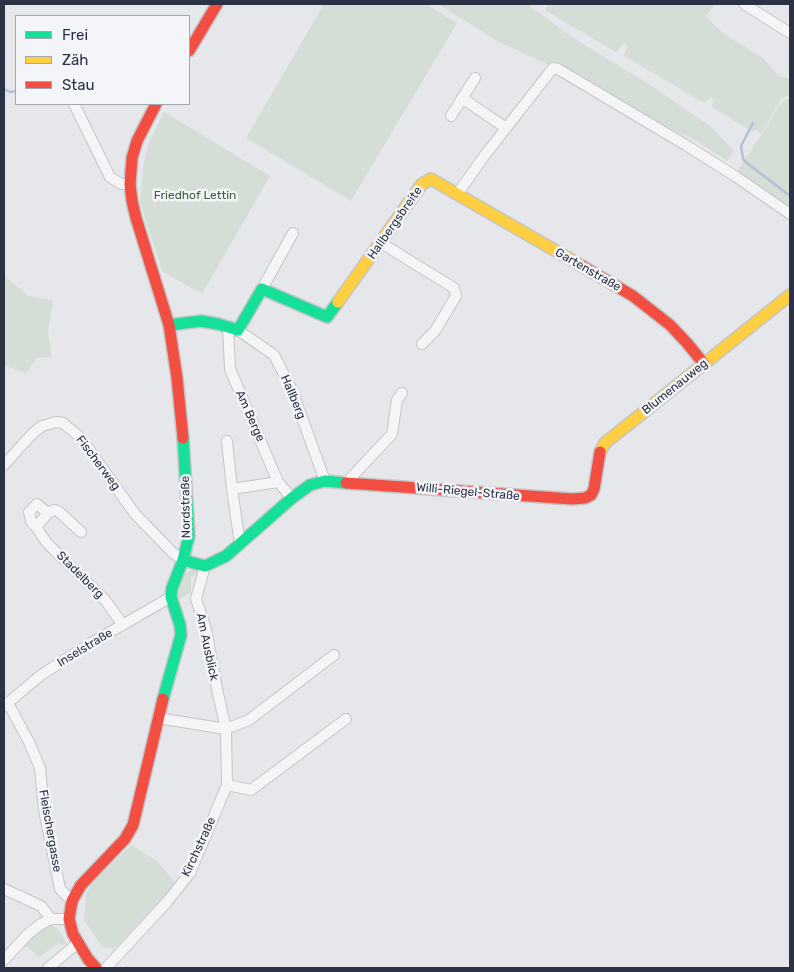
<!DOCTYPE html>
<meta charset="utf-8">
<style>
body{margin:0}
#map{position:relative;width:794px;height:972px;overflow:hidden;background:#e6e7ea;font-family:Rubik,sans-serif}
canvas{display:block}
.frame{position:absolute;inset:0;border:5px solid #2b3245;pointer-events:none}
.legend{position:absolute;left:15px;top:15px;width:175px;height:90px;box-sizing:border-box;background:#f4f5f9;border:1px solid #a4a7b1;margin:0;padding:6px 9px;list-style:none;font-size:15px;color:#2b3245}
.legend li{display:flex;align-items:center;gap:10px;height:25px}
.legend b{width:25px;border:1px solid #a4a7b1}
</style>
<div id="map">
<canvas width="794" height="972"></canvas>
<div class="frame"></div>
<ul class="legend">
<li><b style="height:6px;background:#16e098"></b>Frei</li>
<li><b style="height:6px;background:#ffcf43"></b>Zäh</li>
<li><b style="height:6px;background:#f24e42"></b>Stau</li>
</ul>
</div>
<script>
const ctx = document.querySelector('canvas').getContext('2d');
ctx.lineJoin = 'round';
function paint(path, color) { ctx.fillStyle = color; ctx.fill(path, 'evenodd'); }
const poly = rows => new Path2D(rows.map(r => 'M' + r).join(''));
function stroke(path, color, width, dash) { ctx.strokeStyle = color; ctx.lineWidth = width; ctx.lineCap = dash ? 'butt' : 'round'; ctx.setLineDash(dash || []); ctx.stroke(path); }
function drawText(font, color, halo, rows, align = 'center') {
  ctx.font = font + ' Rubik,sans-serif'; ctx.lineWidth = 5; ctx.setLineDash([]); ctx.textBaseline = 'middle'; ctx.strokeStyle = halo; ctx.fillStyle = color; for (const [text, x, y, turn = 0] of rows) {
    ctx.save(); ctx.translate(x, y); ctx.rotate((+turn || 0) * Math.PI / 180); ctx.textAlign = isNaN(turn) ? turn : align; if (halo) ctx.strokeText(text, 0, 0); ctx.fillText(text, 0, 0); ctx.restore();
  }
}
paint(poly([
 [324,4,426,4,457,23,351,201,246,138],
 [438,4,527,4,572,37,647,83,709,125,734,151,727,161,695,140,635,112,558,69,497,41],
 [549,4,715,4,710,11,705,16,724,34,763,58,779,77,790,78,790,95,782,98,761,133,755,130,753,132,712,107,712,105,714,100,711,97,704,103,624,56,624,54,628,47,627,45,624,43,618,51,616,52,546,11,546,8],
 [790,98,790,210,737,174,742,164,752,149,757,140,758,140,780,104,785,100],
 [164,112,270,176,202,294,162,271,140,202,143,167,149,142],
 [4,276,29,296,53,300,48,332,52,357,37,358,26,373,4,365],
 [191,570,198,570,197,574,191,577,191,593,177,600,177,593,182,578,186,573],
 [131,845,157,861,175,882,163,898,115,948,102,947,84,920,86,894,92,883],
 [52,926,57,928,63,936,66,944,62,945,59,943,39,957,24,944,38,930,44,927]
]), '#d5ded6');
stroke(poly([
 [4,89,10,92,16,91],
 [753,123,741,146,743,159,747,163,790,196]
]), '#b4c0d5', 2.5);
const street = poly([
 [744,4,790,33],
 [462,98,506,128],
 [74,104,110,177,121,184,130,184],
 [451,116,475,78],
 [458,193,485,155,553,68,558,69,684,144,735,176,790,214],
 [381,243,454,288,456,296,435,331,422,344],
 [262,289,293,233],
 [228,327,230,369,278,482,292,498],
 [238,330,274,355,292,390,325,481],
 [227,441,232,489,240,544],
 [4,465,32,434,42,426,56,422,63,423,81,438,135,514,173,553,183,560],
 [347,482,392,434,397,400,402,393],
 [232,489,278,482],
 [36,527,31,521,29,512,37,504,48,513],
 [81,532,58,511,54,510,48,513,36,527,47,543,105,600,123,625],
 [8,703,29,742,40,768,44,810,60,889,72,901],
 [4,706,41,675,91,643,171,597],
 [158,718,226,729],
 [226,729,249,720,334,655],
 [227,785,251,790,346,719],
 [4,889,41,906,51,919],
 [4,960,28,934,41,924,51,919,69,919],
 [48,968,78,943],
 [106,968,167,902,190,873,227,785,226,729,217,689,206,629,196,599,205,566]
]);
const fast = poly([
 [169,325,201,321,218,324,238,330,262,289,327,317,338,302],
 [183,560,205,566,226,556,292,498,310,485,325,481,346,483],
 [163,699,181,635,180,625,171,597,172,588,183,560,189,536,183,438]
]);
const slow = poly([
 [338,302,422,184,431,179,582,266],
 [600,452,605,443,790,295]
]);
const jam = poly([
 [189,51,217,4],
 [156,104,137,141,132,158,130,184,132,201,136,218,169,325,177,378,183,438],
 [582,266,633,296,670,325,687,343,704,364],
 [346,483,572,499,585,498,591,495,594,489,600,452],
 [96,968,88,959,73,934,69,919,72,901,81,885,125,839,133,825,163,699]
]);
stroke(street, '#c4c5c8', 12);
stroke(fast, '#c4c5c8', 14);
stroke(slow, '#c4c5c8', 14);
stroke(jam, '#c4c5c8', 14);
stroke(street, '#f5f5f7', 10);
stroke(fast, '#16e098', 11);
stroke(slow, '#ffcf43', 11);
stroke(jam, '#f24e42', 11);
drawText('12px', '#3b6138', '#f4f5f9', [
 ["Friedhof Lettin",195,196]
]);
drawText('12px', '#2b3245', '#f4f5f9', [
 ["Hallbergsbreite",395,223,-55],
 ["Gartenstraße",588,270,30],
 ["Blumenauweg",675,387,-39],
 ["Hallberg",293,397,67],
 ["Am Berge",250,416,66],
 ["Fischerweg",98,463,53],
 ["Willi-Riegel-Straße",468,492,5],
 ["Nordstraße",186,507,-91],
 ["Stadelberg",80,575,45],
 ["Am Ausblick",207,647,78],
 ["Inselstraße",85,648,-31],
 ["Fleischergasse",50,831,80],
 ["Kirchstraße",199,847,-65]
]);
</script>
